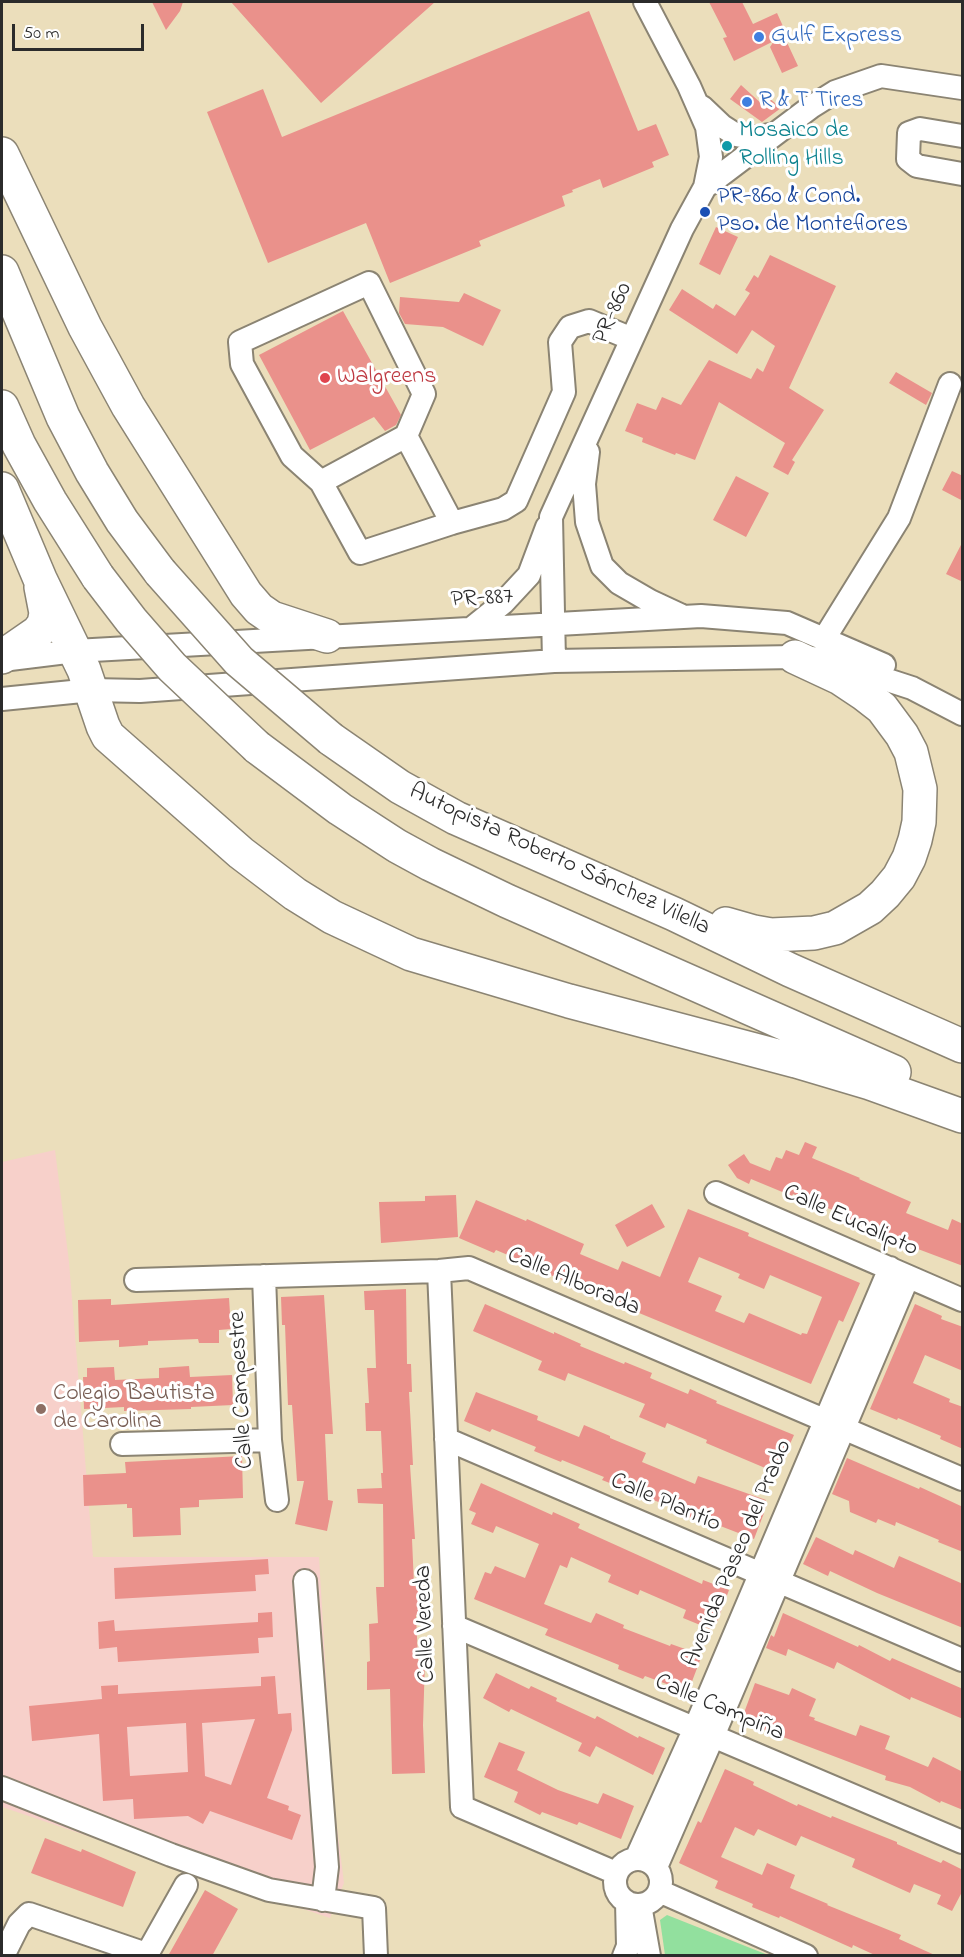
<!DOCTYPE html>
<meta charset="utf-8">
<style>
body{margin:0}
#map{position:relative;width:964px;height:1957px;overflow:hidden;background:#ebdebb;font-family:"Indie Flower",sans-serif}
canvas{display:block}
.frame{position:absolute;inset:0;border:3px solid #2b2b2b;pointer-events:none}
.scale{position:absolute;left:12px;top:24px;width:132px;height:27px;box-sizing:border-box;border:3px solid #2b2b2b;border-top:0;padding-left:8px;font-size:18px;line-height:21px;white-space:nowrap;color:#2b2b2b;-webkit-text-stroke:4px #fff;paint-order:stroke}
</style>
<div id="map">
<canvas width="964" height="1957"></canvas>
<div class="frame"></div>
<div class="scale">50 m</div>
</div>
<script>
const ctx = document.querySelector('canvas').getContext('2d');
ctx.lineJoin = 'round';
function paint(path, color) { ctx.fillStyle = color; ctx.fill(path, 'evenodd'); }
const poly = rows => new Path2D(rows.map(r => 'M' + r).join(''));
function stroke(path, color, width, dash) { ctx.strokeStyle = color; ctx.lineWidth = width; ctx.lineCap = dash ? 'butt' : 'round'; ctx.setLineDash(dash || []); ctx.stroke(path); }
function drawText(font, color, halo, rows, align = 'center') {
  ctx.font = font + ' "Indie Flower",sans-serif'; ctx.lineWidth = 6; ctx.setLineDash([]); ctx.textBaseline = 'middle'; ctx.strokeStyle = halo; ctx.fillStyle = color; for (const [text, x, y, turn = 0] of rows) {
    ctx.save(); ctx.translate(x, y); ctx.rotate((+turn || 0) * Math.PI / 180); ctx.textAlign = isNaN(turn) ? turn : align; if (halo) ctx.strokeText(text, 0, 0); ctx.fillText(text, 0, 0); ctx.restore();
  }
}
paint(poly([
 [55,1150,69,1262,93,1557,319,1557,333,1796,344,1883,330,1918,2,1807,2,1162]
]), '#f7d0ca');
paint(poly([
 [667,1915,768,1955,665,1955,660,1920]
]), '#92e09e');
paint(poly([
 [152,2,183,2,180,11,166,30],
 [231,2,435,2,321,103],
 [709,2,742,2,753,24,777,13,787,35,784,36,798,66,782,73,770,47,774,41,734,61,723,38,727,37],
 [589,11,638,131,656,124,669,155,652,162,654,167,603,188,600,179,572,190,573,192,562,196,565,206,479,241,481,246,390,283,366,223,268,263,207,112,263,89,282,137],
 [741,85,763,105,769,98,781,108,762,122,730,99],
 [716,227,738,237,720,275,699,264],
 [770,255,836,286,789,388,824,410,792,460,795,462,788,475,773,467,785,443,719,402,695,460,676,453,675,455,642,442,643,438,625,431,637,403,656,410,662,397,681,405,709,360,751,379,757,368,763,372,775,346,752,330,737,354,669,310,682,289,713,309,716,304,735,316,750,293,745,290,754,275,758,278],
 [464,293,501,310,483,346,443,327,405,324,399,313,400,297,459,302],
 [343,311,401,415,396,425,385,431,374,417,310,450,259,355],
 [896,372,932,393,926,405,889,383],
 [952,471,963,476,963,501,942,490],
 [736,476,769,493,746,537,713,520],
 [963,541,963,582,946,574],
 [805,1142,817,1147,812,1158,860,1178,859,1179,911,1202,906,1213,948,1230,952,1219,963,1224,963,1266,902,1243,903,1241,834,1213,835,1211,793,1194,792,1196,751,1179,749,1184,737,1178,728,1165,744,1154,750,1163,770,1171,776,1157,782,1159,786,1150,799,1155],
 [456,1195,458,1237,381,1243,379,1202,425,1201,425,1196],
 [476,1200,526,1221,527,1219,584,1244,580,1254,618,1270,622,1261,660,1277,688,1209,749,1233,748,1236,860,1283,843,1322,839,1320,811,1384,610,1301,611,1299,540,1271,541,1269,496,1250,494,1253,459,1238],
 [699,1257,740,1274,738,1278,764,1289,770,1275,822,1297,807,1334,802,1333,801,1335,749,1313,744,1323,715,1311,722,1296,688,1282],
 [652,1204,665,1227,627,1247,615,1225],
 [406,1289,407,1364,411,1364,412,1392,409,1392,413,1465,410,1465,415,1539,412,1539,414,1585,418,1585,419,1615,416,1615,418,1660,425,1660,423,1725,425,1773,392,1774,390,1689,367,1690,367,1662,370,1661,369,1624,378,1623,376,1587,384,1587,383,1504,358,1503,357,1489,382,1488,381,1473,383,1473,381,1431,366,1431,365,1403,369,1403,367,1368,376,1368,374,1310,365,1310,364,1291],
 [324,1295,333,1434,325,1434,328,1500,333,1501,327,1531,295,1524,304,1481,297,1481,292,1405,288,1405,285,1325,282,1325,281,1297],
 [229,1298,231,1329,219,1330,219,1343,199,1343,198,1339,148,1341,148,1345,119,1347,119,1340,79,1342,78,1300,111,1299,111,1305],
 [485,1304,554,1334,554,1332,581,1344,580,1346,624,1364,625,1362,652,1373,650,1378,688,1394,690,1389,717,1401,716,1403,794,1435,777,1473,706,1443,707,1440,667,1423,665,1428,639,1417,645,1404,568,1373,565,1381,538,1370,542,1361,473,1331],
 [915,1304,942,1316,941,1319,963,1327,963,1371,925,1355,913,1383,950,1399,949,1402,963,1407,963,1449,940,1439,941,1436,898,1418,897,1420,870,1409],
 [189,1366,190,1377,232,1375,233,1405,191,1407,191,1409,124,1411,124,1407,84,1409,83,1377,87,1377,87,1368,114,1367,115,1380,159,1378,159,1368],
 [476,1392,538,1416,537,1420,579,1437,584,1425,610,1436,610,1438,646,1453,642,1462,695,1484,698,1476,766,1500,761,1512,764,1513,754,1539,710,1522,709,1525,683,1515,684,1512,602,1480,604,1477,562,1460,561,1462,534,1451,536,1447,492,1429,490,1432,464,1421],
 [242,1456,243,1498,199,1500,199,1507,180,1508,181,1535,133,1537,132,1508,127,1508,127,1504,84,1506,83,1475,126,1473,125,1462],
 [847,1458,919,1489,920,1487,963,1507,963,1552,938,1542,939,1540,896,1522,895,1526,878,1519,876,1523,850,1512,849,1501,832,1494],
 [481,1483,552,1515,553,1512,580,1524,578,1528,702,1584,703,1580,729,1590,717,1622,713,1621,710,1629,683,1618,686,1610,640,1590,638,1595,608,1582,611,1575,571,1557,567,1568,560,1565,544,1604,591,1623,596,1613,624,1625,623,1628,670,1646,671,1644,702,1655,688,1692,645,1676,643,1679,618,1669,619,1665,545,1635,548,1629,474,1599,485,1572,491,1574,495,1566,525,1578,539,1544,496,1526,493,1533,471,1524,476,1513,469,1510],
 [816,1537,853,1555,855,1550,894,1568,899,1556,963,1584,963,1628,877,1593,830,1571,828,1576,803,1564],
 [268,1559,269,1574,255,1575,256,1591,115,1599,114,1568],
 [272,1612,273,1637,258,1638,259,1653,118,1662,117,1647,99,1649,98,1622,114,1620,115,1631,258,1622,258,1613],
 [783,1613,858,1647,859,1645,890,1661,892,1658,963,1689,963,1719,911,1697,910,1700,837,1662,834,1669,788,1649,786,1656,766,1648,771,1635,774,1637],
 [496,1673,529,1689,531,1686,557,1698,556,1701,595,1719,597,1716,638,1738,639,1736,665,1748,653,1775,596,1746,590,1757,578,1751,582,1743,511,1709,509,1712,483,1698],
 [275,1676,278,1714,291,1713,292,1730,267,1798,289,1806,288,1810,301,1815,292,1840,210,1811,203,1824,188,1816,134,1819,133,1799,103,1801,99,1734,32,1741,29,1706,102,1699,101,1686,118,1685,118,1694,261,1686,261,1677],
 [255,1719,231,1785,205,1776,202,1723],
 [186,1723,188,1772,130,1776,127,1727],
 [755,1683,789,1695,792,1688,816,1699,809,1716,815,1718,814,1720,856,1736,860,1725,890,1736,885,1749,928,1767,933,1757,963,1772,963,1810,941,1801,940,1803,910,1787,885,1780,886,1776,741,1721],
 [499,1742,525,1752,517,1770,558,1790,598,1804,603,1793,634,1806,621,1839,579,1822,577,1825,542,1812,540,1815,514,1802,518,1792,484,1777],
 [725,1769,754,1782,753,1785,797,1806,798,1804,831,1818,832,1816,897,1842,897,1844,941,1863,943,1860,963,1870,963,1890,952,1911,937,1904,941,1895,914,1884,910,1893,852,1867,855,1859,801,1836,796,1846,758,1829,754,1836,735,1827,721,1857,762,1875,767,1863,795,1875,790,1888,828,1904,827,1905,901,1935,899,1939,937,1956,877,1956,853,1945,852,1948,780,1916,779,1918,752,1907,753,1904,715,1888,718,1881,679,1863,698,1821,701,1823],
 [45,1838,81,1852,82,1849,136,1872,123,1907,31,1873],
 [205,1890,238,1909,212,1956,168,1956]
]), '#ea918b');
const minor = poly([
 [702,107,722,126,736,135,752,138,775,134],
 [962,136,920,129,909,133,908,159,917,166,962,174],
 [705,187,811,107,835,92,881,76,962,88],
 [588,452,584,484,587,522,602,566,619,583,650,601,680,615],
 [321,482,292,456,242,364,240,342,369,283,424,394,406,436],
 [452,523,406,436,321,482,360,553,452,523,503,509,516,501,564,392,560,342,570,327,589,321,632,339],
 [472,628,503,603,529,575,547,527],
 [824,639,899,518,950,384],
 [2,660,75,651,701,616,787,623,884,665],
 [554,661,551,517,682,229,705,187,711,157,707,127,689,86,645,2],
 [2,699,92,690,140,691,554,661,795,657,823,659,912,688,962,714],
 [716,1193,962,1300],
 [439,1271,462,1807,616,1873],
 [264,1276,270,1440,277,1500],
 [136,1280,439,1271,469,1268,962,1479],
 [446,1439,962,1660],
 [122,1444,270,1440],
 [305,1581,327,1867,323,1900],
 [454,1626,962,1842],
 [2,1788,171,1855,269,1890,374,1908,376,1956],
 [636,1859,695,1728,890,1268],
 '615 1882a23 23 0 1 1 46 0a23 23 0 1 1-46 0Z',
 [656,1867,713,1736,908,1277],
 [659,1891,806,1956],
 [640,1905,649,1956],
 [3,1956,19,1924,29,1914,146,1954],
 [146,1956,186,1885],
 [624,1956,628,1946,627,1902]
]);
const highway = poly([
 [2,154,85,327,128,406,246,594,259,609,272,618,327,636],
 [2,272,63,417,92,472,122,521,160,572],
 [2,407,19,445,50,501,98,577],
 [2,489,40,579,84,670,103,726,108,736,241,853,295,894,332,917,411,954,569,1001,796,1061,870,1083,962,1116],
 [2,657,38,632,44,624,46,613,41,587],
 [331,739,400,787,456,818,674,914,790,970,962,1046],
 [257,747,340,809,397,846,430,864,507,901,894,1072],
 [726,924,754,932,771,935,814,933,835,928,870,908,885,894,899,877,909,858,915,840,919,822,920,789,911,752,902,735,882,708,864,694,840,678,795,657]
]);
stroke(minor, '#8b8473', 26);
stroke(highway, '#8b8473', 36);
stroke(minor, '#fff', 22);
stroke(highway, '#fff', 33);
const highwayBridge = poly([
 [160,572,239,661,331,739],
 [98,577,131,620,172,667,257,747]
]);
stroke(highwayBridge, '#8b8473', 36, []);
stroke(highwayBridge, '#fff', 33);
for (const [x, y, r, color] of [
 [759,37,6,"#3f7fe0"],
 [747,102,6,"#3f7fe0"],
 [727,146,6,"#0f9aa8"],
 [705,212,6,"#1a4fb4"],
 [325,378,6,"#e0444e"],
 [41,1409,6,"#8d6e63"]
]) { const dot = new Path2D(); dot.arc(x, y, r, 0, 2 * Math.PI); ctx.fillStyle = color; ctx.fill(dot); stroke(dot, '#fff', 2); }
drawText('24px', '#366cbe', '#fff', [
 ["Gulf Express",771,37],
 ["R & T Tires",759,102]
], 'left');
drawText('24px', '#0d838f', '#fff', [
 ["Mosaico de",739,132],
 ["Rolling Hills",739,160]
], 'left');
drawText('24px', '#164399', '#fff', [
 ["PR-860 & Cond.",717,198],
 ["Pso. de Monteflores",717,226]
], 'left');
drawText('24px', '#2b2b2b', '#fff', [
 ["PR-860",614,314,-66],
 ["PR-887",482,600,-3],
 ["Autopista Roberto Sánchez Vilella",559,861,25],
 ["Calle Eucalipto",850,1222,24],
 ["Calle Alborada",573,1283,23],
 ["Calle Campestre",243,1390,-93],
 ["Calle Plantío",665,1504,23],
 ["Avenida Paseo del Prado",739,1554,-67],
 ["Calle Vereda",427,1624,-92],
 ["Calle Campiña",719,1709,23]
]);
drawText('24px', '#be3a42', '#fff', [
 ["Walgreens",337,378]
], 'left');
drawText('24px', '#785e54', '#fff', [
 ["Colegio Bautista",53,1395],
 ["de Carolina",53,1423]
], 'left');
</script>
